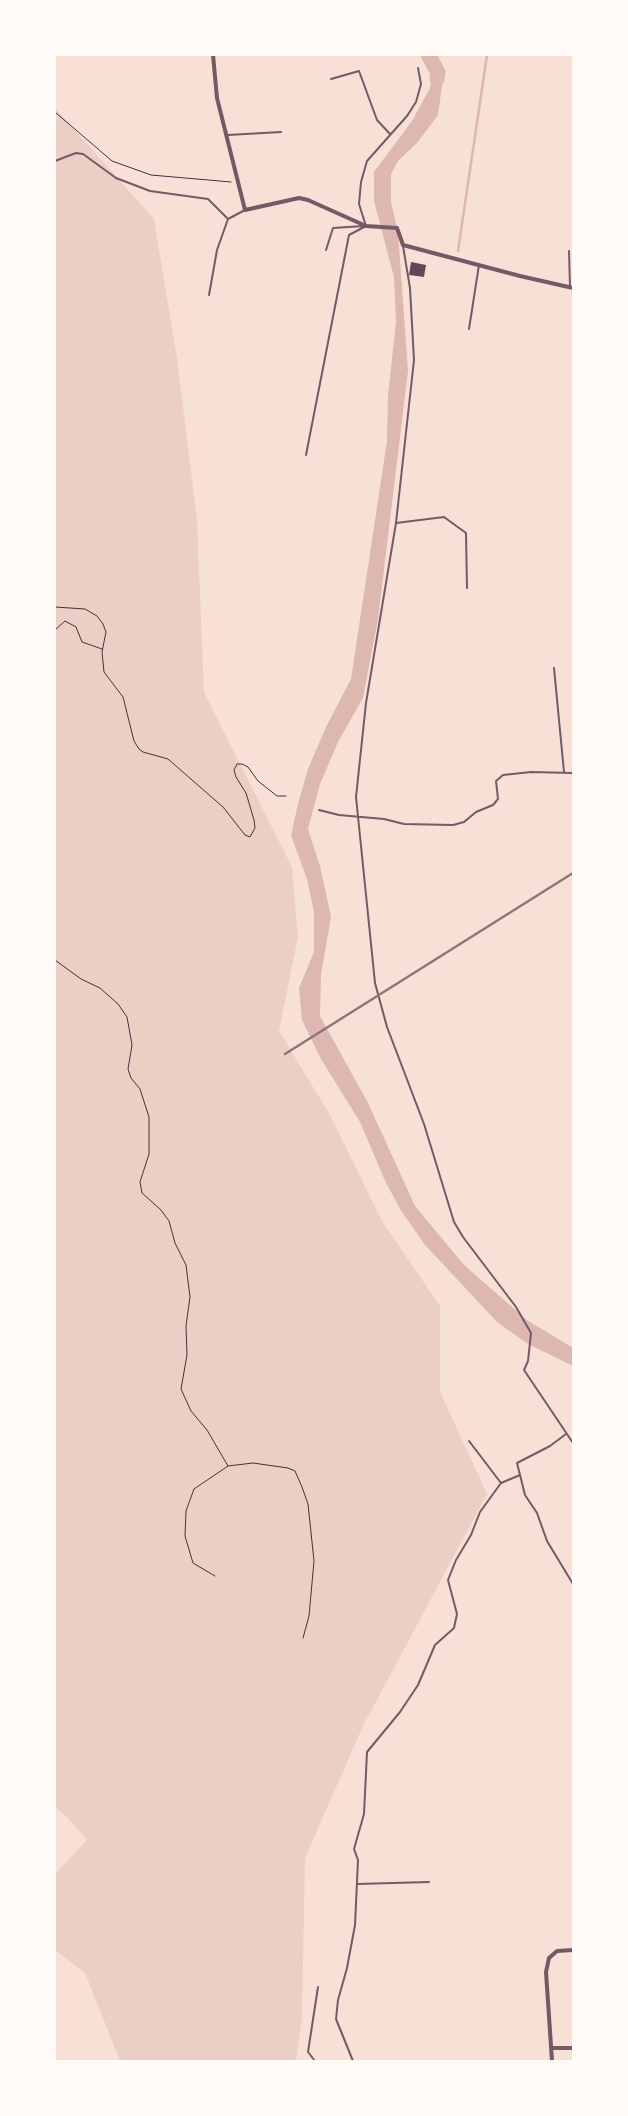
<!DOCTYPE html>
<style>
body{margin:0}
#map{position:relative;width:628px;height:2116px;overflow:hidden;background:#f7e1d7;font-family:Spectral,serif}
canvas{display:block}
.frame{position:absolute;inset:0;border:56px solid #fffaf5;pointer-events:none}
</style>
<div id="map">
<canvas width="628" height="2116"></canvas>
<div class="frame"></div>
</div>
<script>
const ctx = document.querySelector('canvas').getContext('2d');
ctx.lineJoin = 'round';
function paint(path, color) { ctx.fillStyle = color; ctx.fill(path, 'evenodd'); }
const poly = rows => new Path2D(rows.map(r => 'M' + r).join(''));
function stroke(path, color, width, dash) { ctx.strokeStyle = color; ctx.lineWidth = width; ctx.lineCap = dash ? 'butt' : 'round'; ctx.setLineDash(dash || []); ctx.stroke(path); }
paint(poly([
 [55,108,154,219,177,358,197,520,204,692,292,867,298,937,279,1031,330,1115,382,1221,440,1306,440,1392,487,1494,363,1726,305,1858,302,2018,296,2061,120,2061,85,1973,55,1950,55,1874,87,1840,68,1818,55,1807]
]), '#ebcfc5');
paint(poly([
 [438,55,444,71,438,115,417,143,398,161,391,174,391,201,398,232,408,371,378,619,363,698,338,742,320,784,308,829,320,866,331,917,321,974,320,1016,368,1103,415,1206,464,1265,527,1320,573,1348,573,1366,528,1344,498,1323,425,1245,402,1212,386,1183,360,1122,321,1059,302,1020,299,988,314,952,314,912,307,879,291,835,299,800,308,769,326,727,351,679,387,441,388,395,396,322,394,277,374,201,374,172,412,121,430,88,432,78,427,68,432,57]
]), '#dcb8b0');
stroke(poly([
 [458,251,487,55]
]), '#dcb8b0', 2.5);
stroke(poly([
 [428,55,438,72,437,79]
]), '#dcb8b0', 15);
paint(poly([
 [411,262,426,265,424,277,409,275]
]), '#644757');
stroke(poly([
 [55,112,112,161,151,175,231,182],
 [55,607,85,609,97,616,103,624,106,632,102,652,104,672,123,697,134,741,139,749,143,752,168,759,223,807,245,835,250,837,255,828,254,820,246,793,236,777,234,770,237,764,242,764,248,767,258,781,277,796,286,796],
 [55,630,65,621,76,627,82,642,102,649],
 [55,960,81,979,100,988,118,1004,127,1017,132,1045,128,1069,131,1078,140,1089,149,1117,149,1154,140,1182,142,1193,161,1210,169,1221,175,1243,186,1265,190,1297,186,1326,187,1355,181,1389,191,1411,207,1430,228,1466,194,1489,186,1511,185,1536,193,1563,215,1576],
 [228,1466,253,1463,288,1468,295,1471,302,1487,308,1504,314,1561,309,1616,303,1638]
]), '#4a2c40', 1);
stroke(poly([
 [331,79,359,71,377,120,390,134],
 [228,135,281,132],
 [55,161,76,153,83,154,116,178,150,191,208,199,228,219],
 [366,226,359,204,361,182,367,161,407,116,416,102,421,84,418,68],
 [403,246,410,288,414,360,396,523,366,703,356,797,375,983,387,1027,424,1124,454,1222,463,1237,516,1307,531,1333,528,1361,524,1370,573,1443],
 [326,250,333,228,364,226],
 [569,251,570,287],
 [209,295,217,250,228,219,245,210],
 [469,329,479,265],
 [306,455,349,235,366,226],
 [396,523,444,517,466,533,467,588],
 [554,668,564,772],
 [319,810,339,815,384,819,404,824,453,825,464,822,476,812,493,805,498,799,496,781,503,775,531,772,573,773],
 [566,1434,550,1446,517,1463,525,1495,537,1513,547,1541,573,1584],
 [469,1441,501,1483],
 [357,1884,429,1882],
 [315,2061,308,2052,318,1987],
 [353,2061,336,2019,338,2000,347,1968,355,1925,358,1860,354,1849,364,1814,367,1752,400,1712,418,1685,435,1645,454,1628,457,1614,448,1580,456,1560,471,1535,480,1512,501,1483,520,1475]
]), '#755966', 2);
stroke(poly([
 [213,55,217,98,245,210,299,198,308,200,366,226,397,228,403,245,520,276,573,288],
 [552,2048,573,2048],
 [552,2061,546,1972,549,1958,557,1951,573,1950]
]), '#755966', 4);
stroke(poly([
 [285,1054,573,873]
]), '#8f747c', 2.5);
</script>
